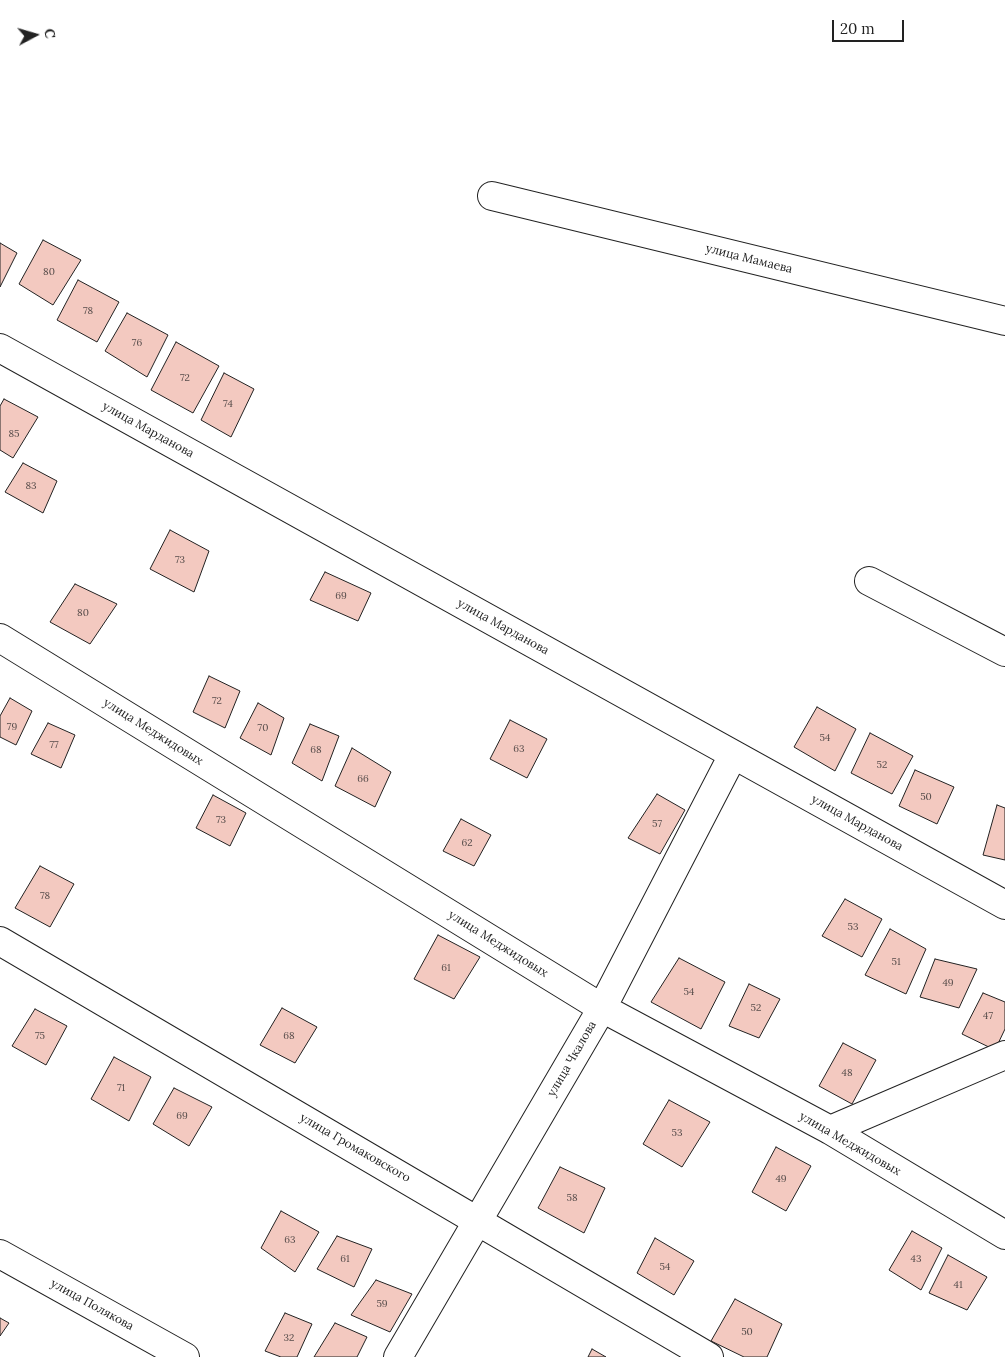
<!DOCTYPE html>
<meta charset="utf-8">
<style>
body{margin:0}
#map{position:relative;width:1005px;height:1357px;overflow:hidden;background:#fff;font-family:Lora,serif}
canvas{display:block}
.north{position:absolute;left:10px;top:10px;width:50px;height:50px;-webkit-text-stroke:4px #fff;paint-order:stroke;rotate:84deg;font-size:14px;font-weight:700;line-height:20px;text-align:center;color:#222}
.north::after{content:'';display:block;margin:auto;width:18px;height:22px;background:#222;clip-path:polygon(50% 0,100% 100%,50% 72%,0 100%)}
.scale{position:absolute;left:832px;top:20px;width:72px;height:22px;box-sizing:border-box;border:2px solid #222;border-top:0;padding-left:6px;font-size:15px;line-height:18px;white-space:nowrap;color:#222;-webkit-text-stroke:4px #fff;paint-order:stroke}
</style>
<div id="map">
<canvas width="1005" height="1357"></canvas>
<div class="north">С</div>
<div class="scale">20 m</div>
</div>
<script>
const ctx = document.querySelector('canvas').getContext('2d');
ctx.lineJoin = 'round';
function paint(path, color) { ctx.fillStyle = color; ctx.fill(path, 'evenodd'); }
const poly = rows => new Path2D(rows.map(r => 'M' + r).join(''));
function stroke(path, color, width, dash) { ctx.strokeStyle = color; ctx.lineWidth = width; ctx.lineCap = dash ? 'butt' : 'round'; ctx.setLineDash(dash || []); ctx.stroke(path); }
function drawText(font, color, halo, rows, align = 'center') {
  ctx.font = font + ' Lora,serif'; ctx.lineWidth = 4; ctx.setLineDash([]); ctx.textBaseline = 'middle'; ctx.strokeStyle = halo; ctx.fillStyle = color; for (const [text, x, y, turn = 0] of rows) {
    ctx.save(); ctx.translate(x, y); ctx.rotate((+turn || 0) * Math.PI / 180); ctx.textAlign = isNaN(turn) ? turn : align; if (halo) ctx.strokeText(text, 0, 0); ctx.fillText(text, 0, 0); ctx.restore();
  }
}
const building = poly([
 [43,240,81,260,53,305,19,284,43,240],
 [0,243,17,253,0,287,0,243],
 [78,280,119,302,97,342,57,320,78,280],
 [127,313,168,335,147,377,105,351,127,313],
 [176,342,219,366,193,413,151,390,176,342],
 [224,373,254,389,231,437,201,420,224,373],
 [4,399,38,417,13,458,0,450,0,406,4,399],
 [23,463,57,481,43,513,5,492,23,463],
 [170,530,209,551,194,592,150,569,170,530],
 [325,572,371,593,358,621,310,600,325,572],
 [75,584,117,604,90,644,50,622,75,584],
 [209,676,240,691,225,728,193,712,209,676],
 [10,698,32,711,16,745,0,737,0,716,10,698],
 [258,703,284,718,271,755,240,738,258,703],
 [817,707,856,729,835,771,794,747,817,707],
 [510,720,547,739,527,778,490,759,510,720],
 [48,723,75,735,61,768,31,754,48,723],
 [310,724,339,736,322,781,292,763,310,724],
 [870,733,913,756,892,794,851,773,870,733],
 [352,748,391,772,375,807,335,786,352,748],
 [915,770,954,787,937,824,899,806,915,770],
 [657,794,685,810,660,854,628,838,657,794],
 [213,795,246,813,230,846,196,828,213,795],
 [997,805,1005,808,1005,860,983,855,997,805],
 [461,819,491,835,474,866,443,851,461,819],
 [40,866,74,884,50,927,15,908,40,866],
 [845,899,882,919,862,957,822,936,845,899],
 [890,929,926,949,906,994,865,975,890,929],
 [438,935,480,957,454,999,414,979,438,935],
 [679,958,725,982,701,1029,651,1002,679,958],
 [935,959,977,969,959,1008,920,997,935,959],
 [749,984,780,999,759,1038,729,1026,749,984],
 [983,993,1005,1002,1005,1029,995,1050,962,1034,983,993],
 [282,1008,317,1027,295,1063,260,1045,282,1008],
 [35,1009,67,1026,46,1065,12,1046,35,1009],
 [843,1043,876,1060,852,1104,819,1086,843,1043],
 [114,1057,151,1077,129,1121,91,1099,114,1057],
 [174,1088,212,1107,189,1146,153,1124,174,1088],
 [669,1100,710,1122,682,1167,643,1144,669,1100],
 [776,1147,811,1166,786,1211,752,1192,776,1147],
 [560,1167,605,1188,584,1233,538,1208,560,1167],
 [281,1211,319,1232,295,1272,261,1248,281,1211],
 [912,1231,942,1248,921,1290,889,1270,912,1231],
 [337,1236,372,1249,354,1287,317,1269,337,1236],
 [655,1238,694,1261,674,1295,637,1273,655,1238],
 [948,1255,987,1277,967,1310,929,1293,948,1255],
 [376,1280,412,1294,390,1332,351,1315,376,1280],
 [735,1299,782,1324,767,1357,744,1357,711,1341,735,1299],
 [285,1313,312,1324,297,1357,281,1357,265,1351,285,1313],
 [0,1318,9,1323,0,1336,0,1318],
 [335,1323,367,1337,357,1357,314,1357,335,1323],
 [592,1349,606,1357,588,1357,592,1349]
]);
paint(building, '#f3c9c0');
stroke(building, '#222', 1);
const minor = poly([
 [492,196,1005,321],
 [0,348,1005,905],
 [869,581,1005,652],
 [0,638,602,1008,830,1130,1005,1235],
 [0,941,709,1357],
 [830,1130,1005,1055],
 [0,1254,185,1357],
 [398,1357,602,1008,733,755]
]);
stroke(minor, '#222', 30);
stroke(minor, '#fff', 28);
drawText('10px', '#564c4a', null, [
 ["80",49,272],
 ["78",88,311],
 ["76",137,343],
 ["72",185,378],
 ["74",228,404],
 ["85",14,434],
 ["83",31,486],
 ["73",180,560],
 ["69",341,596],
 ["80",83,613],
 ["72",217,701],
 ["79",12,727],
 ["70",263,728],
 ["54",825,738],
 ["77",54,745],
 ["63",519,749],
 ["68",316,750],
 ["52",882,765],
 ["66",363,779],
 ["50",926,797],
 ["73",221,820],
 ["57",657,824],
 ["62",467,843],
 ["78",45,896],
 ["53",853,927],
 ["51",896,962],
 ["61",446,968],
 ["49",948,983],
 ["54",689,992],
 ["52",756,1008],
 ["47",988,1016],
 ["75",40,1036],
 ["68",289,1036],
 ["48",847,1073],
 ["71",121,1088],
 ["69",182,1116],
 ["53",677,1133],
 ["49",781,1179],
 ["58",572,1198],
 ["63",290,1240],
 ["61",345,1259],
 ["43",916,1259],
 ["54",665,1267],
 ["41",958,1285],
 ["59",382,1304],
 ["50",747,1332],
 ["32",289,1338]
]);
drawText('12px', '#222', '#fff', [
 ["улица Мамаева",749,259,14],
 ["улица Марданова",148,430,29],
 ["улица Марданова",503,627,29],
 ["улица Меджидовых",153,732,32],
 ["улица Марданова",857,823,29],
 ["улица Меджидовых",498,944,32],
 ["улица Чкалова",572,1059,-60],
 ["улица Меджидовых",850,1144,30],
 ["улица Громаковского",355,1148,30],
 ["улица Полякова",92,1305,29]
]);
</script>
